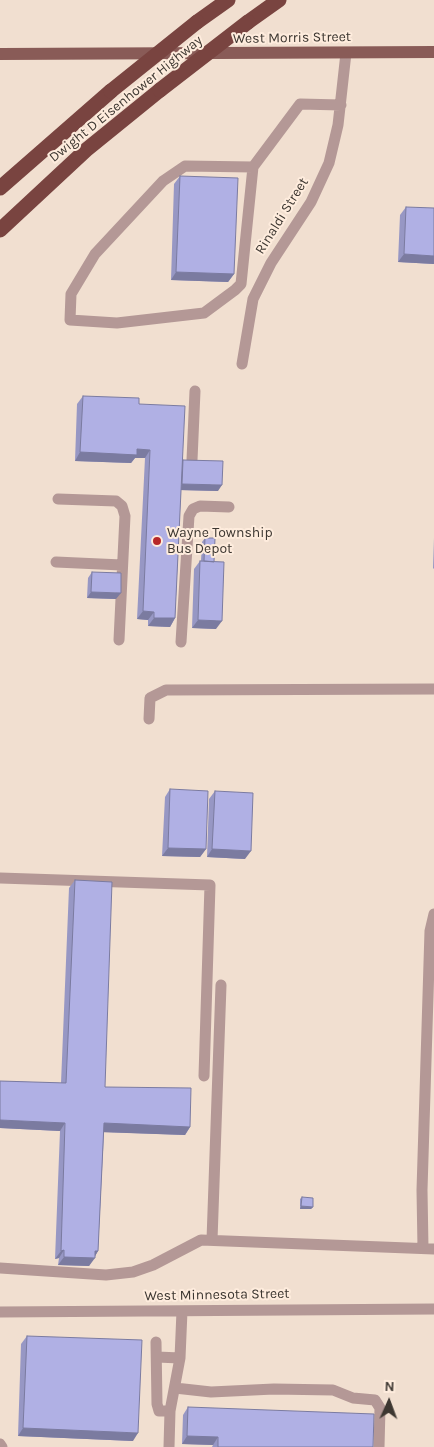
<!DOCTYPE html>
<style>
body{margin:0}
#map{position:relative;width:434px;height:1447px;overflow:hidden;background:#f1dfd0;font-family:Karla,sans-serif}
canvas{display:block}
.north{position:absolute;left:364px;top:1377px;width:50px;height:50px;-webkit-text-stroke:4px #feecdd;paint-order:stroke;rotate:2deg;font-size:14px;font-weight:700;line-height:20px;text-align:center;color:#3d3731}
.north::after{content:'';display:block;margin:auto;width:18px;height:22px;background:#3d3731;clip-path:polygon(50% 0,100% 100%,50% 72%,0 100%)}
</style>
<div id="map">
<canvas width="434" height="1447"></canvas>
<div class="north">N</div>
</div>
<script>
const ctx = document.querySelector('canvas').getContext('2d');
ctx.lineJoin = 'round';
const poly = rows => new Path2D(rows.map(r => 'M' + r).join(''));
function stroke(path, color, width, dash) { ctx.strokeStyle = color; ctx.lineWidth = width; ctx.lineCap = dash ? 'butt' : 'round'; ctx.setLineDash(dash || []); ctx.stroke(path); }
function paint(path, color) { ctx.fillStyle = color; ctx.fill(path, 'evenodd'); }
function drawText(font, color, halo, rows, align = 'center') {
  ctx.font = font + ' Karla,sans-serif'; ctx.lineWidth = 4; ctx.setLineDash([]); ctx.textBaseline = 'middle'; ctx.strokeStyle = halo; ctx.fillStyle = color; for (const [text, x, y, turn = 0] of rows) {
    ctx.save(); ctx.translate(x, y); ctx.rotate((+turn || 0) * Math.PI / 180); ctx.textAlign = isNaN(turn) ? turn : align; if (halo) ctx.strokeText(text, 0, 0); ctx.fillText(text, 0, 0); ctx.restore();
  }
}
stroke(poly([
 [253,167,185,166,163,181,95,254,71,294,70,320,117,323,204,313,235,290,241,284,253,167,300,104,341,105],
 [242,364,253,299,271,263,311,202,329,163,338,125,346,53],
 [192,460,195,391],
 [58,499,116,501,122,506,125,516,119,640],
 [56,562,122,565],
 [181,642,189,516,193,509,200,506,229,507],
 [149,719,150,698,166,690,434,689],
 [0,878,210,885,204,1076],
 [212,1240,221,985],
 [423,1248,422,1190,430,931,434,914],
 [0,1268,106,1275,133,1272,153,1265,201,1240,434,1249],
 [0,1312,434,1309],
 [156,1342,157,1404,159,1411,170,1411],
 [157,1357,180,1358],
 [175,1388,211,1392,274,1389,333,1390,353,1398,375,1400,380,1408,379,1447],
 [0,1444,2,1447],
 [169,1447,170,1411,180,1358,182,1311]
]), '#b49896', 11);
stroke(poly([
 [0,54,434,52]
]), '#895b57', 12);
stroke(poly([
 [197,22,228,0],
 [248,22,279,0],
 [0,188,111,91],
 [0,230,86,150,160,90]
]), '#794440', 15);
stroke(poly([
 [160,90,248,22],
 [111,91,197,22]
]), '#794440', 15);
paint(poly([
 [180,176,234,274,228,282,171,280,174,184],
 [406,207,434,264,398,262,400,215],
 [83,396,139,404,183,460,218,491,181,490,175,618,170,627,148,626,148,620,137,619,145,458,135,458,131,463,75,461,77,404],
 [205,538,214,562,216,629,192,628,194,569,200,561,201,561,202,542],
 [434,538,434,569,433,568],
 [92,572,116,599,87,598,88,578],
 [170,789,206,849,200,857,162,856,165,797],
 [215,791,245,859,207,857,209,799],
 [75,880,105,1087,190,1127,185,1135,104,1132,98,1251,89,1266,58,1265,59,1258,55,1259,60,1131,0,1128,0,1081,61,1083,69,888],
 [302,1197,313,1207,311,1209,300,1209,300,1199],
 [27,1336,133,1441,18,1436,21,1344],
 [188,1407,373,1447,212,1447,213,1445,182,1444,183,1415]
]), '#9797c4');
paint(poly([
 [404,254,434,256,434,264,398,262],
 [176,272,234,274,228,282,171,280],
 [137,449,150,450,145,458,135,458,131,463,75,461,80,452],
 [182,484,222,485,218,491,178,490],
 [91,592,121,593,116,599,87,598],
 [143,611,154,612,148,620,137,619],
 [154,618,175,618,170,627,148,626],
 [198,620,222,621,216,629,192,628],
 [168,848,206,849,200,857,162,856],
 [212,849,251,851,245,859,207,857],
 [0,1120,65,1123,60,1131,0,1128],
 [104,1123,190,1127,185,1135,98,1132],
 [301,1206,313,1207,311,1209,300,1209],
 [64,1250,59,1258,55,1259,61,1251],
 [95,1251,98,1251,94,1258,95,1258,89,1266,58,1265,64,1257],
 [23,1428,138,1433,133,1441,18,1436],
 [187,1436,218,1437,213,1445,182,1444]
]), '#7b7ba0');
const building = poly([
 [180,176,238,178,234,274,176,272,180,176],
 [406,207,434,208,434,256,404,254,406,207],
 [83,396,139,398,139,404,185,406,175,618,154,618,154,612,143,611,150,450,137,449,137,455,80,452,83,396],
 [183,460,223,461,222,485,182,484,183,460],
 [205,538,215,538,214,562,204,561,205,538],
 [200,561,224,562,222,621,198,620,200,561],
 [92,572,121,573,121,593,91,592,92,572],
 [170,789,208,791,206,849,168,848,170,789],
 [215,791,253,793,251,851,212,849,215,791],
 [75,880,112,882,105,1087,191,1088,190,1127,104,1123,98,1251,95,1251,95,1258,64,1257,64,1250,61,1251,65,1123,0,1120,0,1081,66,1083,75,880],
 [302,1197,313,1198,313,1207,301,1206,302,1197],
 [27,1336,142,1340,138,1433,23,1428,27,1336],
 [188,1407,374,1414,373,1447,218,1447,218,1437,187,1436,188,1407]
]);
paint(building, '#b0b0e4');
stroke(building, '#7b7ba0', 1);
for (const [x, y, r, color] of [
 [157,541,5,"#b72728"]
]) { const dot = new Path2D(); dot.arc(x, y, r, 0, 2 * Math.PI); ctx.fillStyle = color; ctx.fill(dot); stroke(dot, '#feecdd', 2); }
drawText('14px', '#3d3731', '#feecdd', [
 ["West Morris Street",292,38,-1],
 ["Dwight D Eisenhower Highway",126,99,-39],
 ["Rinaldi Street",282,216,-58],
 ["West Minnesota Street",217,1295,-1]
]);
drawText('14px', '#3d3731', '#feecdd', [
 ["Wayne Township",167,533],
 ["Bus Depot",167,549]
], 'left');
</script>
